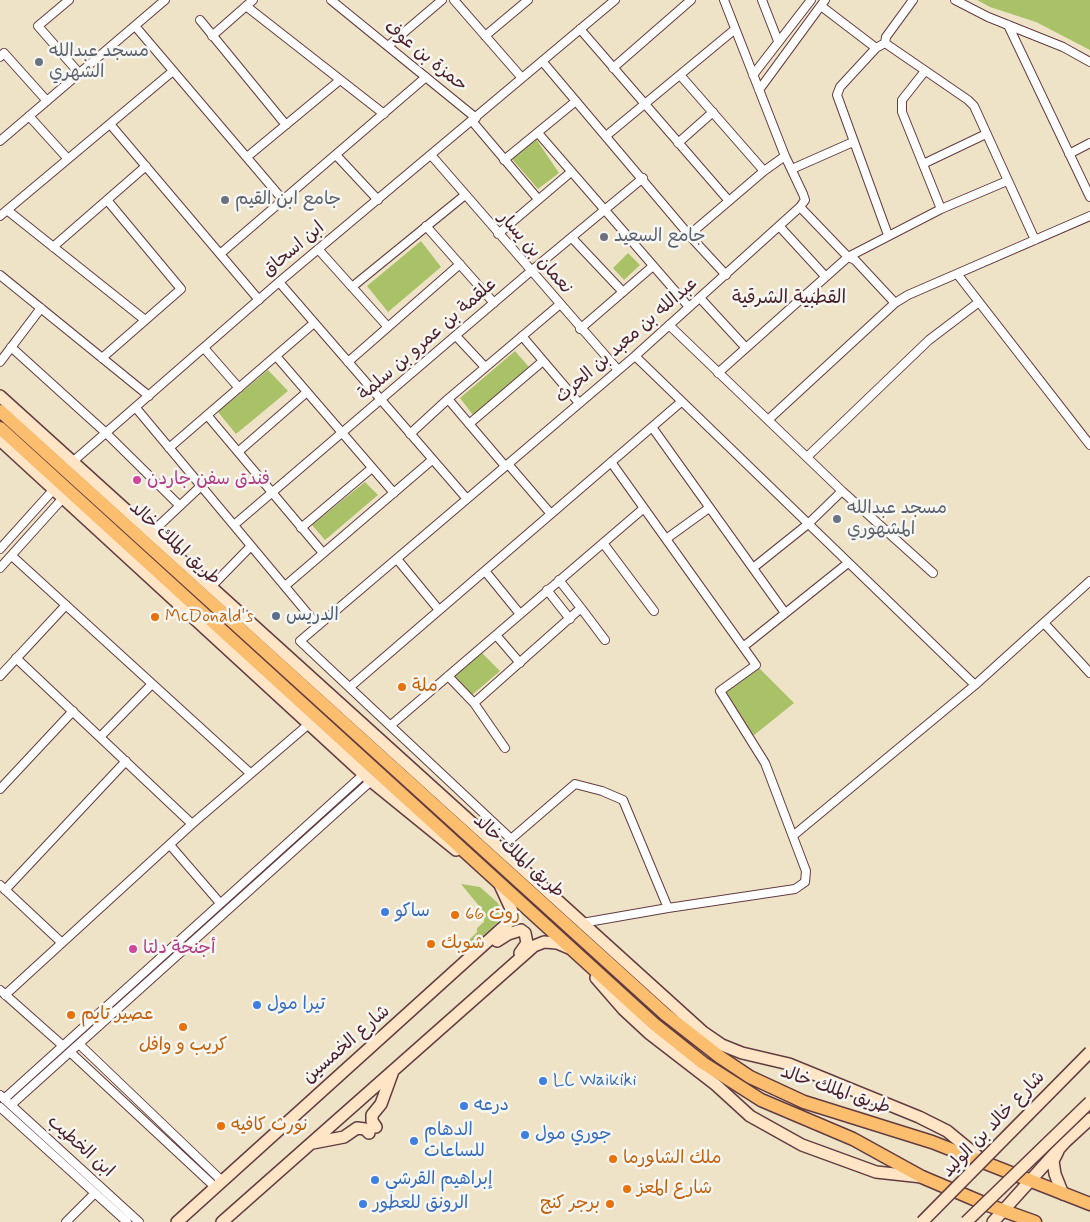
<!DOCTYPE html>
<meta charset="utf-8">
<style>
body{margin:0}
canvas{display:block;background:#efe3c7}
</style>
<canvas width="1090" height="1222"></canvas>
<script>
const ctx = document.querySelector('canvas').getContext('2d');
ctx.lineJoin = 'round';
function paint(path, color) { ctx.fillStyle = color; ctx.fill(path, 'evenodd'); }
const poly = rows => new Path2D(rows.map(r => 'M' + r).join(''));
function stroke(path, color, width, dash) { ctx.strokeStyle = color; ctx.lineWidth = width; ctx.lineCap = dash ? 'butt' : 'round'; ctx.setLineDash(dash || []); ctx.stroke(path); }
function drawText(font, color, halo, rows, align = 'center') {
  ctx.font = font + ' Mynerve,"Playpen Sans Arabic",sans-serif'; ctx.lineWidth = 5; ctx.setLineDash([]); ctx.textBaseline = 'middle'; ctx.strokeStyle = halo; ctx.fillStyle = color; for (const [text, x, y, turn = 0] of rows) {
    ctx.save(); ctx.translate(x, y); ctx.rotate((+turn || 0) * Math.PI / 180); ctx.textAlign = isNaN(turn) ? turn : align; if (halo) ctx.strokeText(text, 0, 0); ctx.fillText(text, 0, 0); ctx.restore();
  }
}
paint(poly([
 [977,0,1090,0,1090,50,1036,22,990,7],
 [536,139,559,173,538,189,512,159],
 [421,241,441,267,388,312,367,286],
 [628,253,640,265,624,280,613,268],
 [515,351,529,367,473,415,460,398],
 [268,370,288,391,236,434,218,412],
 [365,482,378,495,325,540,312,525],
 [482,653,500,671,472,695,454,675],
 [759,668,794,703,753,736,725,690],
 [461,884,480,887,498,903,502,912,503,917,474,944,464,943,464,941,468,941,477,932,477,928,484,922,484,912]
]), '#a9c268');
const street = poly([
 [69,0,38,26,79,73],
 [331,0,476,118],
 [454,0,522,78],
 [762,0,778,41],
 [955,0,988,17,1063,47,1090,62],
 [246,6,384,114],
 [821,6,876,48],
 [200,20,286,125],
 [1008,25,1090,197],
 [135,26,283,200],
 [580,29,729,201],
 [212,36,253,0],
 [485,36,528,0],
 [885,43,968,100,974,106,1035,240],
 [388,46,442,0],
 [0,57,4,53,47,101],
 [542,61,689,235,726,275],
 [613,68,691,0],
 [925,71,902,100,902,112,941,209],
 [680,75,764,171],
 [753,75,811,0],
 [759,90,825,0],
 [29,116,68,159],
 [472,121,538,199],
 [110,124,259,300],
 [538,133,689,307],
 [606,136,734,30],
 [0,141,165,0],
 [678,143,713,112],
 [1069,154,1090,143],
 [336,155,378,200],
 [431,155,618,370],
 [247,157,340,80],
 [504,160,576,101],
 [923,164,986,134],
 [792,169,853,142],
 [800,207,848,257,855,260,895,303],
 [7,210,145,320],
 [0,216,173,71],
 [426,226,494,303],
 [780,227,825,276],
 [498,234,571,172],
 [689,235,764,171,785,156],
 [888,235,837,95,840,87,876,48,885,43,886,37,913,0],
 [572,238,623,292],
 [53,247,146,166],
 [318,249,388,327],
 [220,254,426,77],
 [0,275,149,396],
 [958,275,1090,445],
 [279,282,467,499],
 [352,287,465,195],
 [700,298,746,348],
 [669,325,842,491,933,573],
 [580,329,653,266],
 [456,336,485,367],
 [522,336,579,403],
 [11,347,106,433,180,506],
 [204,348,239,388],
 [276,356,394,493],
 [635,356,975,685],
 [102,358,181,289,107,200],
 [0,362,41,308],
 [348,362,460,264],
 [718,373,848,257,941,209,1007,181],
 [448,399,505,466],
 [136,408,318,626],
 [207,415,323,553],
 [768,420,895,303,908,295,1090,216],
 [469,424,543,361],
 [652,427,785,613],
 [410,434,448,399,559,305],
 [169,448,314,323],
 [238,452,307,392],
 [807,457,929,340,979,302],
 [611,462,756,665,720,691,765,763,806,871,805,882,795,889,668,908],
 [70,464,279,282,615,0],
 [508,464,551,514],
 [234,525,531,271,643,178],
 [301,528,372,468],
 [151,533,201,486],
 [666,539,709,508],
 [603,543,654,611],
 [0,549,54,489],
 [12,556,250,773],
 [397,559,439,610],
 [0,568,63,498],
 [753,568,808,524,842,491],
 [485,571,520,614],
 [559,580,581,608],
 [285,586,432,460],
 [211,587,251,546],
 [547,590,570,619],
 [1044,623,1090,673],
 [496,635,520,663],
 [743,647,848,563],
 [16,658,192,824],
 [0,676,66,605],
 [448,676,474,703,505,748],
 [350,687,681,402],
 [474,703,581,608,605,640],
 [391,725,644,508],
 [100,737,152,684],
 [0,789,73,711],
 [794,835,975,685,1090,581],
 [170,845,220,903],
 [0,885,62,943],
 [5,890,126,761],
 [582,923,668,908,623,800,602,791,575,784,511,839,300,641,635,356,800,207,805,200,803,194,785,156,724,0],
 [0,990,62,1045],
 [5,995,192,824,310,723],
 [79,1044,222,1181],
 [70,1052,215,1187],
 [0,1095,139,1222],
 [4,1099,364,774],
 [11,1105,371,781],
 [0,1107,127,1222],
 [66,1222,95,1193]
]);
const secondary = poly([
 [0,396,703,1032,722,1045,742,1053,789,1064,919,1117,947,1131,981,1159],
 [0,440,371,781,456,850],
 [497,941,508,934,521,930,525,933,527,943,520,953],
 [596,978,623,1009,650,1034,716,1085,750,1116,802,1145,876,1172,922,1177],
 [376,1127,372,1121,372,1115,381,1104,393,1071],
 [313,1143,344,1137,357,1128,365,1129,369,1133],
 [1058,1151,1053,1161,1055,1174,1063,1194],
 [177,1222,510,921,512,911,500,885],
 [222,1222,534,946,544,942,557,943,569,948],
 [993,1222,1065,1142,1090,1119]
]);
const primary = poly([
 [0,411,665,1014,720,1057,750,1077,804,1102,932,1142,1090,1204],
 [0,428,654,1024,703,1063,761,1100,853,1139,922,1177,988,1205,1035,1222]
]);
stroke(street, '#633c42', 10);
stroke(secondary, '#633c42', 14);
stroke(primary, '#633c42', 15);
stroke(street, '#fff', 8);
stroke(secondary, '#fde5c5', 11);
stroke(primary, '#fbbe6e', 12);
const secondaryBridge = poly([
 [922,1222,1090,1052],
 [966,1222,1090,1102]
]);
stroke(secondaryBridge, '#633c42', 14, []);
stroke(secondaryBridge, '#fde5c5', 11);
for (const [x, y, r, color] of [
 [39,62,5,"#6b7280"],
 [225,200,5,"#6b7280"],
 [604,237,5,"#6b7280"],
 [137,480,5,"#d1479c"],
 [837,519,5,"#6b7280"],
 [276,616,5,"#5c6f8a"],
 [155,617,5,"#e8710a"],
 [402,687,5,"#e8710a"],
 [385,912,5,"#3f7fe0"],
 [455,915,5,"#e8710a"],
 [431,944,5,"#e8710a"],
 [133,949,5,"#d1479c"],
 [257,1005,5,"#3f7fe0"],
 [71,1015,5,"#e8710a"],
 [183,1027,5,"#e8710a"],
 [543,1081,5,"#3f7fe0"],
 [464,1106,5,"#3f7fe0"],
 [221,1126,5,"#e8710a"],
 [525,1135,5,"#3f7fe0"],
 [414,1141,5,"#3f7fe0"],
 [613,1159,5,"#e8710a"],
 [375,1180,5,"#3f7fe0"],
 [627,1189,5,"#e8710a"],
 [363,1204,5,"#3f7fe0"],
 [610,1204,5,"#e8710a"]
]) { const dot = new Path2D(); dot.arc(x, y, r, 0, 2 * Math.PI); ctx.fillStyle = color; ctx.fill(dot); stroke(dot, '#f6f6f2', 2); }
drawText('18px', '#5b616d', '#f6f6f2', [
 ["مسجد عبدالله",49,52],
 ["الشهري",49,73],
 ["جامع ابن القيم",235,200],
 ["جامع السعيد",614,237],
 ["مسجد عبدالله",847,509],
 ["المشهوري",847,530]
], 'left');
drawText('18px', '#4a1f2b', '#f6f6f2', [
 ["حمزة بن عوف",425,57,39],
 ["ابن اسحاق",294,250,-40],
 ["نعمان بن يسار",535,254,49],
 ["علقمة بن عمرو بن سلمة",428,340,-41],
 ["عبدالله بن معبد بن الحرث",627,341,-41],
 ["طريق الملك خالد",174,544,42],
 ["طريق الملك خالد",518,857,42],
 ["شارع الخمسين",347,1045,-41],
 ["طريق الملك خالد",835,1091,19],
 ["شارع خالد بن الوليد",994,1125,-46],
 ["ابن الخطيب",80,1147,42]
]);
drawText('18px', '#b23c85', '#f6f6f2', [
 ["فندق سفن جاردن",147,480],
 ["أجنحة دلتا",143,949]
], 'left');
drawText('18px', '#4e5e75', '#f6f6f2', [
 ["الدريس",286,616]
], 'left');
drawText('18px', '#c56008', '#f6f6f2', [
 ["McDonald's",165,617],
 ["ملة",412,687],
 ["روت 66",465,915],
 ["شوبك",441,944],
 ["عصير تايم",81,1015],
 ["كريب و وافل",183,1046,"center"],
 ["نورث كافيه",231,1126],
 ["ملك الشاورما",623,1159],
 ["شارع المعز",637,1189],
 ["برجر كنج",600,1204,"right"]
], 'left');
drawText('18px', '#366cbe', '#f6f6f2', [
 ["ساكو",395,912],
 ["تيرا مول",267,1005],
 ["LC Waikiki",553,1081],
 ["درعه",474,1106],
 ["الدهام",424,1131],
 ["للساعات",424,1152],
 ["جوري مول",535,1135],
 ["إبراهيم القرشي",385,1180],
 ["الرونق للعطور",373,1204]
], 'left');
drawText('19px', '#4a1f2b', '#f6f6f2', [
 ["القطبية الشرقية",789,299]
]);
</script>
